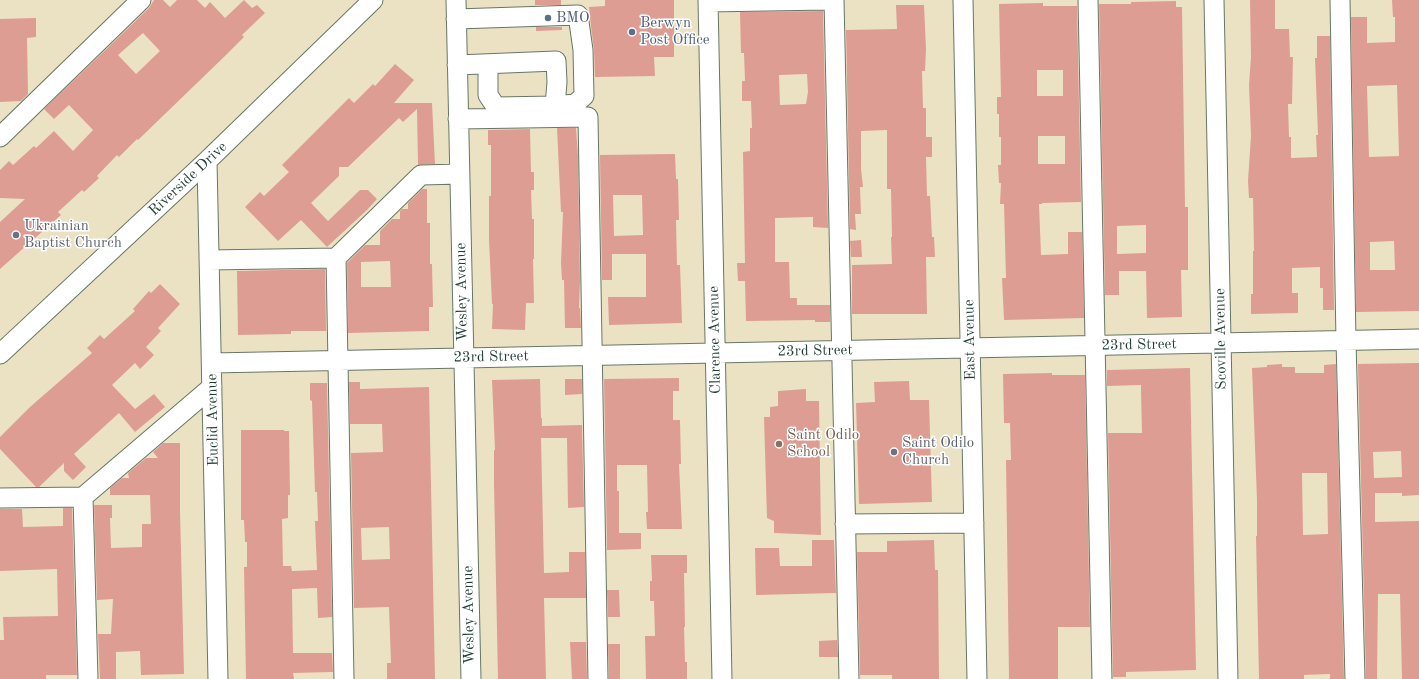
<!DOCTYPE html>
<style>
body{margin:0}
canvas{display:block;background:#ebe2c3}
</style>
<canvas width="1419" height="679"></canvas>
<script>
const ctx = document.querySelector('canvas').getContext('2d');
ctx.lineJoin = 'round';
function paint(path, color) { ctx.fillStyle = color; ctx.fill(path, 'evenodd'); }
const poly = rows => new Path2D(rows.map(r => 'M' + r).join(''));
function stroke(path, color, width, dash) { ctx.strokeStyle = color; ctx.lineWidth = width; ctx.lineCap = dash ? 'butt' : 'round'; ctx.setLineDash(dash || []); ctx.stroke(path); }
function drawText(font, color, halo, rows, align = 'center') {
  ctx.font = font + ' "Old Standard TT",serif'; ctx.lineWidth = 3; ctx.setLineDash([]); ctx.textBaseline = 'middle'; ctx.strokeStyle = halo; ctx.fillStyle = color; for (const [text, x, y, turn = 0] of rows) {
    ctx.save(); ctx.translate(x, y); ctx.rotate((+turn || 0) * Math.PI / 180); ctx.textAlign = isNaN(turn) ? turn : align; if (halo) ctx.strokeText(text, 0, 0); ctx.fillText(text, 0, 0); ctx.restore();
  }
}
paint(poly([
 [154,0,163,0,170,7,177,0,197,0,205,8,210,2,225,18,244,0,252,8,257,5,265,13,242,35,244,37,225,56,138,140,137,139,119,157,117,155,97,176,99,178,84,192,82,190,58,212,61,215,0,269,0,222,25,199,0,198,0,170,9,161,13,165,34,146,36,148,54,131,73,151,93,130,69,105,54,119,44,109,149,8],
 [143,33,160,51,136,74,118,55],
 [535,0,561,0,561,5,535,5],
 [605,0,674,0,674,57,654,57,655,76,595,77,594,50,590,18,589,7,605,6],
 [1250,0,1275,0,1275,29,1289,29,1290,57,1293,57,1292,104,1288,104,1289,137,1291,137,1291,158,1317,157,1316,135,1318,135,1315,58,1317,58,1317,36,1330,36,1334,310,1323,310,1323,288,1320,288,1320,267,1292,268,1292,293,1298,293,1298,313,1251,314,1251,294,1253,294,1253,251,1254,251,1253,198,1249,198,1248,181,1251,136,1249,85,1251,57],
 [1392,0,1419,0,1419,311,1356,312,1351,17,1367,17,1367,43,1395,42,1395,17,1393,17],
 [1397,85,1399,156,1369,157,1367,86],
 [1394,241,1395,270,1370,270,1370,242],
 [1176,1,1176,7,1182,7,1185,207,1188,207,1188,270,1181,270,1182,317,1147,318,1146,271,1119,271,1119,295,1105,295,1099,4,1131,4,1131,2],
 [1146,225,1146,253,1117,254,1117,226],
 [1043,3,1043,6,1077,6,1081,202,1042,203,1042,204,1039,204,1041,255,1068,254,1068,232,1082,232,1084,318,1004,320,1002,278,1006,278,1004,204,1000,204,1001,183,999,183,998,165,1001,165,1001,137,999,137,999,114,997,114,997,97,1001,97,999,4],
 [1037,70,1063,70,1063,96,1037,96],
 [1038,136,1065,136,1065,164,1038,164],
 [896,5,924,5,926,49,925,71,922,71,923,108,926,108,926,137,932,137,932,157,926,157,927,196,930,196,932,237,934,237,935,257,926,257,927,314,852,314,852,265,892,264,891,237,892,237,891,189,887,189,887,130,861,131,861,169,863,187,860,187,861,214,855,214,856,230,850,229,846,30,897,29],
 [823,11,828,228,813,227,813,217,775,218,775,262,789,262,790,298,797,298,797,305,830,305,830,322,815,322,815,320,746,321,745,281,738,281,737,263,745,263,743,152,750,151,750,128,752,128,751,101,742,101,742,81,745,81,744,53,741,53,740,12],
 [807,74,808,92,806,104,780,105,779,75],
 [36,18,36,37,27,38,28,94,21,101,0,102,0,19],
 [536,27,562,27,562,30,536,31],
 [395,64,414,80,394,103,432,103,435,164,418,165,417,109,403,122,399,118,348,167,339,167,339,176,311,203,328,221,360,190,368,190,377,199,367,210,327,247,301,220,278,241,245,207,260,192,264,196,289,172,282,165,349,98,354,103,373,84,375,86],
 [557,128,576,128,578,156,580,280,579,308,580,308,581,328,565,328,564,280,562,280,561,263,563,212,561,212],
 [530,129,531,172,534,172,534,190,531,190,532,219,534,219,534,259,533,259,534,303,526,303,525,330,492,329,493,304,492,304,489,240,489,196,491,196,491,145,488,145,488,130],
 [675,154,676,179,678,179,679,220,676,220,677,265,680,265,682,323,609,325,608,297,646,297,646,254,612,254,612,280,602,280,600,155],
 [613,195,642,195,643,235,614,236],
 [422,189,427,189,427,223,430,223,430,264,432,264,433,307,429,307,429,331,348,333,347,263,365,245,380,245,380,231,392,219,400,219,400,211,402,209,408,209,408,203],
 [390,261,391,287,361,287,361,262],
 [861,240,862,257,851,257,850,241],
 [325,269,326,331,291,331,291,334,238,335,237,271],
 [160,284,180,304,158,328,161,331,146,347,154,355,140,369,135,363,112,385,135,409,154,394,165,407,135,432,119,413,74,454,86,467,73,480,64,471,64,463,39,487,36,487,0,449,0,437,30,407,92,353,87,348,100,335,104,339,135,311,133,309,149,291,151,293],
 [1419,363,1419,495,1402,496,1402,493,1375,493,1375,522,1419,521,1419,679,1402,679,1400,594,1378,594,1377,679,1366,679,1358,364],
 [1401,451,1402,477,1374,478,1373,452],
 [1282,364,1282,367,1295,367,1295,373,1324,373,1324,365,1336,364,1344,679,1330,679,1330,674,1304,675,1304,679,1259,679,1256,536,1257,536,1257,500,1252,368,1267,367,1267,365],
 [1302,473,1327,473,1328,534,1303,535],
 [1190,368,1196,670,1126,672,1126,677,1113,677,1108,433,1142,433,1141,391,1141,385,1107,386,1107,370],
 [1052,373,1052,375,1085,375,1090,627,1058,627,1058,679,1009,679,1006,460,1011,460,1010,423,1004,423,1003,374],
 [679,378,679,391,673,391,673,420,680,420,681,464,679,464,682,529,647,529,646,512,648,512,647,465,617,465,617,491,619,491,619,533,641,533,641,549,607,550,604,379],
 [540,379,541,418,542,418,542,426,582,425,584,507,568,508,567,438,541,438,544,573,569,572,569,552,585,552,586,598,544,598,546,679,498,679,494,483,494,450,495,450,492,380],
 [565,379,582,379,582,394,565,395],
 [909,381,910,400,929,400,932,502,859,504,856,403,875,402,874,382],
 [349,382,360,382,360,389,429,387,435,679,387,679,387,663,391,663,389,607,354,608,351,453,383,452,382,424,350,424],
 [389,527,390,559,362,560,361,528],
 [310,383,327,383,332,617,318,618,317,588,292,589,293,653,332,653,333,672,293,673,294,679,246,679,244,567,247,567,247,542,245,542,244,520,241,520,241,430,284,430,284,431,289,431,290,495,288,495,288,518,282,519,283,566,291,566,292,571,317,570,315,521,318,521,317,492,315,492,312,401,310,400],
 [806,389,806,401,819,401,821,535,774,533,774,521,767,518,764,417,770,417,770,407,778,406,778,391],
 [163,443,180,443,180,510,184,674,141,675,140,651,116,652,116,679,100,679,98,634,111,634,113,599,97,600,94,505,112,505,112,518,110,518,111,548,142,547,142,524,151,524,150,495,110,495,110,488,122,478,129,478,128,473,146,458,158,458,153,452],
 [63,508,72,508,77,675,46,675,46,679,0,679,0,640,4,640,3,617,58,616,57,569,0,571,0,509,22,509,23,527,63,526],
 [812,540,834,540,836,593,756,595,755,548,779,548,780,566,812,566],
 [934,540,935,570,938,570,939,679,892,679,892,675,860,675,857,552,887,552,887,541],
 [651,555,687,555,687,573,684,573,685,627,684,627,685,662,687,662,687,679,646,679,645,636,655,636,654,601,650,601,650,581,652,581],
 [607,590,619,590,620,617,608,617],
 [837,640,838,657,819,657,819,641],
 [570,642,586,642,587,679,572,679],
 [608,644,620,644,620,679,609,679]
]), '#de9d93');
const minor = poly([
 [456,0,471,679],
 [708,0,722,679],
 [834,0,849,679],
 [963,0,977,679],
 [1088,0,1102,679],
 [1214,0,1228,679],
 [1340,0,1346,341,1355,679],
 [708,2,826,0],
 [456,19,578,15,583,50,584,96,575,104,555,106,555,112],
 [457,65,556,61,557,82,555,106,496,107,488,95,488,64],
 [458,119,588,117,598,679],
 [0,137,141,0],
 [207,161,218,679],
 [336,258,344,679],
 [209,260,336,258,421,175,460,174],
 [0,354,207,161,373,0],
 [212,363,1419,339],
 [83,497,88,679],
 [0,498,83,497,212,387],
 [845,524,974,523]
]);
stroke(minor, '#676', 21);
stroke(minor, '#fff', 19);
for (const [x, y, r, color] of [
 [548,18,4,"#5c6f8a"],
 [632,32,4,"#5c6f8a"],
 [16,235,4,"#6b7280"],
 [779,444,4,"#8d6e63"],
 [894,452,4,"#6b7280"]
]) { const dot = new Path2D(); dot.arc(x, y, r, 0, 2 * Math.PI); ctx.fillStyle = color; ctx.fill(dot); stroke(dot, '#fff', 1.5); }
drawText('15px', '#4e5e75', '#fff', [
 ["BMO",556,18],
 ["Berwyn",640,23],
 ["Post Office",640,40]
], 'left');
drawText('15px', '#1f3d34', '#fff', [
 ["Riverside Drive",188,179,-43],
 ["Wesley Avenue",462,292,-91],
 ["Scoville Avenue",1221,339,-91],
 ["Clarence Avenue",715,340,-91],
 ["East Avenue",970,340,-91],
 ["23rd Street",1139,345,-1],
 ["23rd Street",815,351,-1],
 ["23rd Street",491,357,-1],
 ["Euclid Avenue",213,420,-91],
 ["Wesley Avenue",469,615,-91]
]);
drawText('15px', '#5b616d', '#fff', [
 ["Ukrainian",24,226],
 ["Baptist Church",24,243],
 ["Saint Odilo",902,443],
 ["Church",902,460]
], 'left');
drawText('15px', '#785e54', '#fff', [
 ["Saint Odilo",787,435],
 ["School",787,452]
], 'left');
</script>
